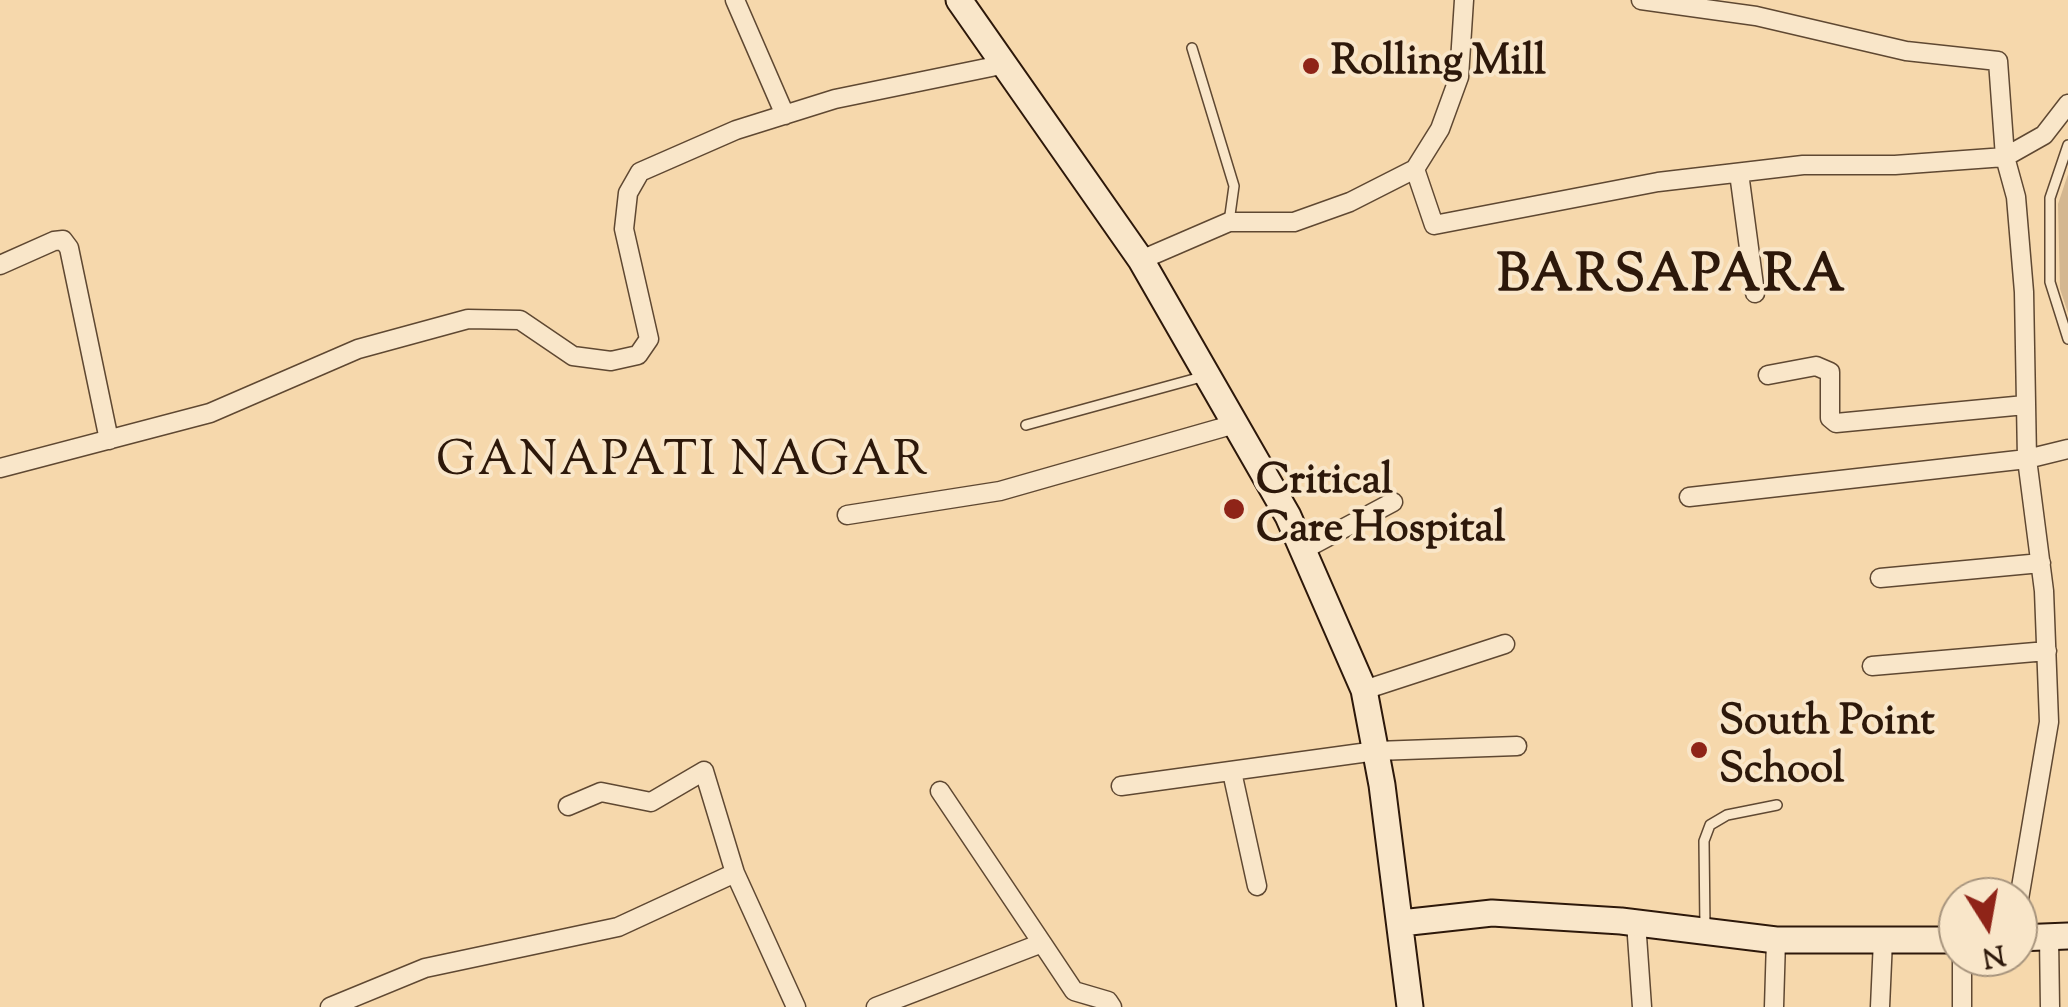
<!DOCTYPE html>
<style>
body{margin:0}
#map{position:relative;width:2068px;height:1007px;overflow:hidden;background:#f6d8ac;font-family:"Sorts Mill Goudy",serif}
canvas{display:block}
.north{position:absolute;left:1938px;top:877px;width:100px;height:100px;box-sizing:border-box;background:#f9e6c9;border:2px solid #a7947d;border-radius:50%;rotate:169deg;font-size:28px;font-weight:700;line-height:40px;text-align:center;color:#2d180a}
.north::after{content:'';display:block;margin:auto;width:35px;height:45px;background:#8f2418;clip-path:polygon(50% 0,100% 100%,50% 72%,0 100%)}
</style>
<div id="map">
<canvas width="2068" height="1007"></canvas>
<div class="north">N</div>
</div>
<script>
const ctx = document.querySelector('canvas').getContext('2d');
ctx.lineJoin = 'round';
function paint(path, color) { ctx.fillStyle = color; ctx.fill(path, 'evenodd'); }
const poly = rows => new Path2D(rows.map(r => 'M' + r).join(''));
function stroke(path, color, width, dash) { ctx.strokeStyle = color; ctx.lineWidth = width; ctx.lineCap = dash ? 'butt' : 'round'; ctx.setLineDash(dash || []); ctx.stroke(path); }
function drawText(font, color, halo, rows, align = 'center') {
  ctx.font = font + ' "Sorts Mill Goudy",serif'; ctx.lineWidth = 8; ctx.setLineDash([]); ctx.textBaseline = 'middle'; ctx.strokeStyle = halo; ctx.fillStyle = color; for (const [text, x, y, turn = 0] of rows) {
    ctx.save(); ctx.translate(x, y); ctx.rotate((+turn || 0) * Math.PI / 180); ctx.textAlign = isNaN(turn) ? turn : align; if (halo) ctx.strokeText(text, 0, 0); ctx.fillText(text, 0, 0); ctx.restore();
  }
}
paint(poly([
 [2068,174,2068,313,2060,289,2058,204]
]), '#d4b790');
const lane = poly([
 [1192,48,1234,186,1229,222],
 [2068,145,2050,198,2050,282,2068,339],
 [1026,425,1205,376],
 [1705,928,1704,841,1710,825,1727,815,1777,805]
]);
const street = poly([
 [735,0,785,115],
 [1641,0,1756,16,1906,51,1998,61,2005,157,2016,197,2024,292,2027,459,2044,591,2049,722,2018,905],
 [1415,169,1440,129,1459,77,1464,0],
 [1739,173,1755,293],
 [1141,260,1229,222,1294,222,1350,202,1415,169,1434,225,1658,182,1803,165,1895,165,2005,157,2044,135,2068,104],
 [0,265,54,241,63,240,69,248,109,440],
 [1768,375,1816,366,1830,372,1830,418,1836,423,2025,405],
 [0,468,210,413,358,349,468,319,520,320,573,356,611,361,638,355,649,339,624,229,628,193,640,172,736,130,835,99,1001,65],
 [1689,497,2027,459,2068,449],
 [847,515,1000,491,1235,424],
 [1303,550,1393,502],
 [1880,578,2041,563],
 [1872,666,2047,651],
 [1364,690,1505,644],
 [1232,772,1257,886],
 [1121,786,1376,751,1517,746],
 [940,791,1042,943],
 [568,806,601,792,651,802,704,771,735,873],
 [1636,922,1642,1007],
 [2049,937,2050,1007],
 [1962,957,1962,1007],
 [330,1007,425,968,618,927,735,873,796,1007],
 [876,1007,1042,943,1074,991,1108,1001,1112,1007],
 [1774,1007,1776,940],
 [1880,1007,1883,940]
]);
const secondary = poly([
 [959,0,1141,260,1288,516,1364,690,1382,785,1410,1007],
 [1401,923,1492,913,1621,921,1776,940,1958,940],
 [2018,938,2068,936]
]);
stroke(lane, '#5f4832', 12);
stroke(street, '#5f4832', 21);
stroke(secondary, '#2d180a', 29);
stroke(lane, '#f9e6c9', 9);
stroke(street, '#f9e6c9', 18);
stroke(secondary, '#f9e6c9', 25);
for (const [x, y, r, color] of [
 [1311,66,10,"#8f2418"],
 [1234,509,12,"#8f2418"],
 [1699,750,10,"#8f2418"]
]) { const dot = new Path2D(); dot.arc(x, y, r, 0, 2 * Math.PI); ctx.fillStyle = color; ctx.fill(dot); stroke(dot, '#f9e6c9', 4); }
drawText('bold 42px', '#2d180a', '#f9e6c9', [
 ["Rolling Mill",1331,66],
 ["Critical",1256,485],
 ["Care Hospital",1256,533],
 ["South Point",1719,726],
 ["School",1719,774]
], 'left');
ctx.letterSpacing = '2.5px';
drawText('48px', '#2d180a', '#f9e6c9', [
 ["GANAPATI NAGAR",683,466]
]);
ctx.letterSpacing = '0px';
ctx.letterSpacing = '2.5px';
drawText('bold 52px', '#2d180a', '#f9e6c9', [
 ["BARSAPARA",1672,281]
]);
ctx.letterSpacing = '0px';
</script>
